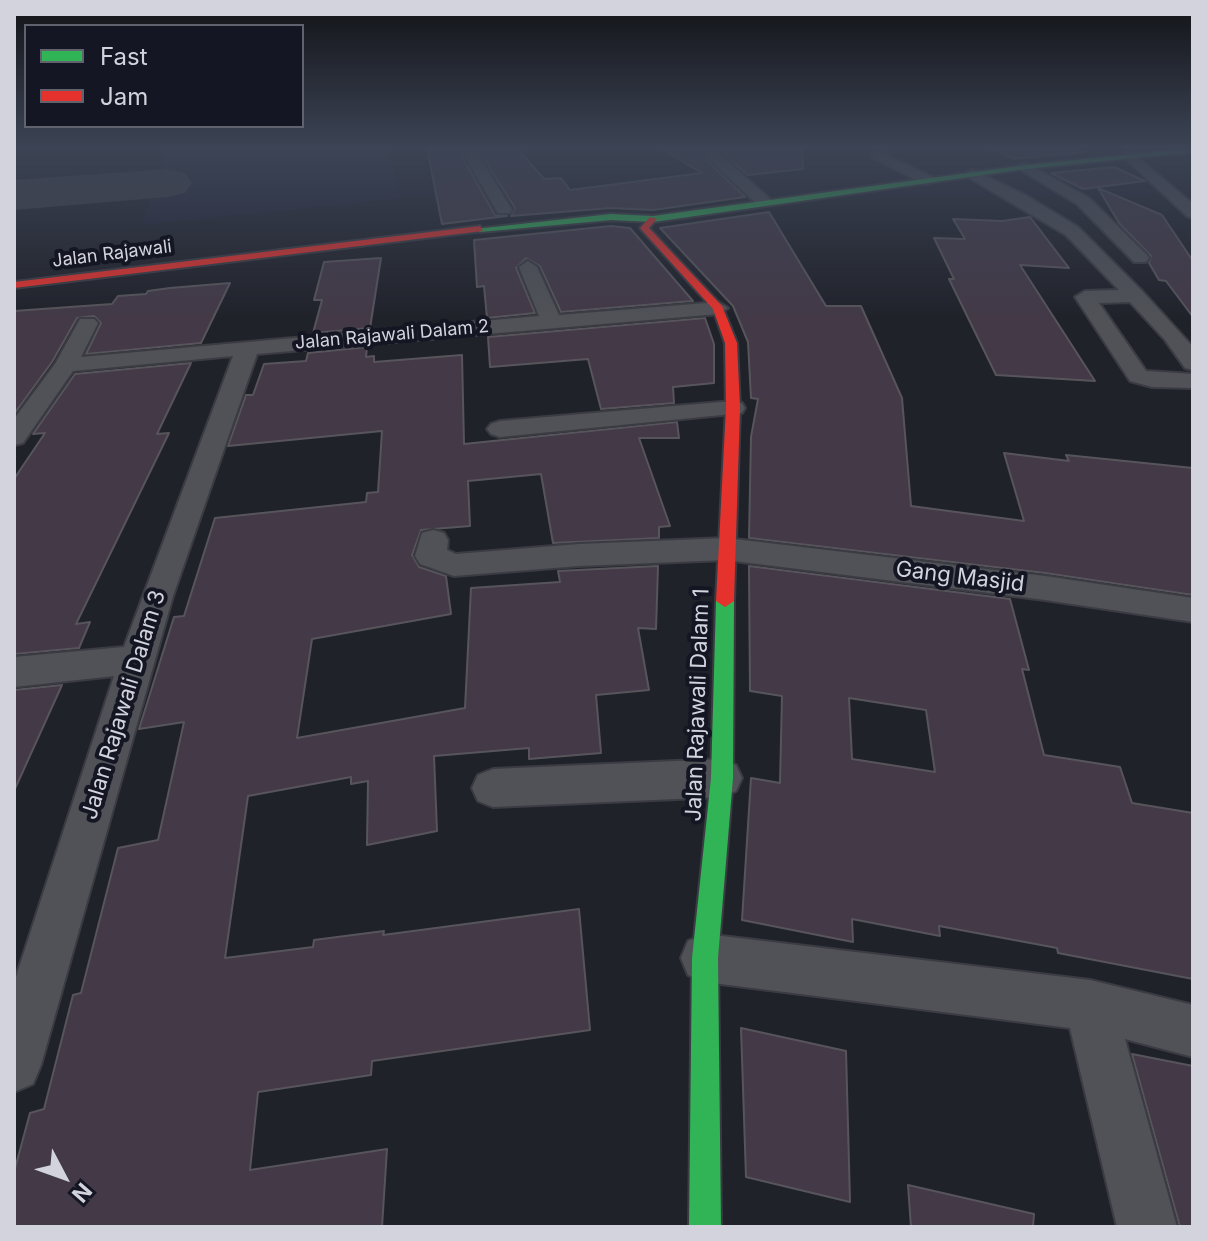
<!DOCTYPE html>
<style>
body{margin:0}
#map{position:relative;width:1207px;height:1241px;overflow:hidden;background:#20222a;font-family:Inter,sans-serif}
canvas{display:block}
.frame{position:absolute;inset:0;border:16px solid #d2d3dd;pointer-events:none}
.legend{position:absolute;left:24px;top:24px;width:280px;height:104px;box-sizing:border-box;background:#141623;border:2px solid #60626d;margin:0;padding:10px 14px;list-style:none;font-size:24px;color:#d2d3dd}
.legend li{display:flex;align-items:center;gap:16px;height:40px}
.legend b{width:40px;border:2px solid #60626d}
.north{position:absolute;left:24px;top:1137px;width:80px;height:80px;-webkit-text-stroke:6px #141623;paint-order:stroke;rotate:131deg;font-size:22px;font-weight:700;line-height:32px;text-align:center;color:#d2d3dd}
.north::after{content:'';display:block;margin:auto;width:28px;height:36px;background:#d2d3dd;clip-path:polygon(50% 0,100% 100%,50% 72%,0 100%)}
</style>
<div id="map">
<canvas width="1207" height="1241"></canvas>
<div class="frame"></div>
<ul class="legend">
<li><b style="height:10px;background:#30b455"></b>Fast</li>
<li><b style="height:10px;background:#e5322d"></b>Jam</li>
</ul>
<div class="north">N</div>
</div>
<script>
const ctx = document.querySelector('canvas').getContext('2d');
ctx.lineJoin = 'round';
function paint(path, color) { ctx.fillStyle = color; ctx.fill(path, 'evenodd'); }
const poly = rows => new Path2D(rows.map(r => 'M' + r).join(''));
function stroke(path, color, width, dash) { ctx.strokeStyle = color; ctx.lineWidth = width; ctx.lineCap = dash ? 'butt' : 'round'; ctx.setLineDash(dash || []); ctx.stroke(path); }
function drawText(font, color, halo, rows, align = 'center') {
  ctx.font = font + ' Inter,sans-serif'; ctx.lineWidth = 8; ctx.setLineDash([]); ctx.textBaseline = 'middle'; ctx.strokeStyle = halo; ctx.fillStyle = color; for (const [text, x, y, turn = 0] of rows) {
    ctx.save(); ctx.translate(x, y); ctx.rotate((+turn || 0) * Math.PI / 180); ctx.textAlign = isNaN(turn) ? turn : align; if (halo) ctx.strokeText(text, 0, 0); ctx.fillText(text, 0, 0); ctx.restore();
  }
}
paint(poly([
 [168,148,387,148,402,198,142,225]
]), '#222536');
paint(poly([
 [168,169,185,173,192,183,185,193,168,197,14,210,14,180,168,169]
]), '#3e4046');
const building = poly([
 [427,148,457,148,495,215,507,216,442,224,427,148],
 [477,148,517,148,544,179,561,178,570,190,702,173,660,148,694,148,745,197,653,210,611,208,511,216,515,208,477,148],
 [716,148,802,148,803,169,748,175,716,148],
 [989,148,1075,148,1085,152,1015,159,989,148],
 [1114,167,1145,181,1083,189,1051,173,1114,167],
 [1098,188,1162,215,1193,261,1193,317,1166,281,1159,280,1149,263,1151,256,1119,223,1098,188],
 [769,212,826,306,861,306,902,398,911,506,1024,521,1004,453,1069,461,1066,455,1193,468,1193,595,1045,573,749,538,751,437,758,399,751,398,748,342,733,306,660,228,769,212],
 [1030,217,1069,268,1020,265,1095,381,996,375,949,279,954,279,934,238,965,239,953,219,1002,221,1030,217],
 [611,226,630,228,693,301,561,312,540,266,526,258,516,268,535,313,487,318,484,286,477,287,474,240,611,226],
 [381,258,370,328,313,333,322,300,314,300,324,262,381,258],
 [230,283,201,343,86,354,101,323,94,316,77,318,52,362,14,414,14,311,112,304,118,296,146,294,148,291,170,288,230,283],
 [705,318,714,344,714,383,673,387,674,403,601,409,588,359,490,367,488,337,705,318],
 [367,347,366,357,374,356,374,362,462,355,464,444,677,422,679,438,639,438,670,526,659,527,659,538,553,543,541,474,468,481,470,526,421,530,412,555,419,567,446,576,451,614,312,639,297,738,465,708,471,588,560,582,558,571,658,566,656,629,638,628,649,690,596,695,601,753,529,759,529,748,434,756,437,831,367,845,368,781,351,784,351,777,248,796,225,958,313,947,314,940,384,931,383,935,579,909,590,1030,372,1061,371,1075,258,1092,250,1170,387,1149,382,1227,14,1227,14,1172,30,1113,44,1109,73,995,81,993,118,848,158,840,184,722,139,729,174,617,184,616,215,518,366,502,367,493,378,492,382,431,228,446,246,395,253,395,264,364,306,361,308,353,367,347],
 [191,363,157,434,169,433,76,624,90,622,79,648,14,654,14,479,45,433,33,434,75,374,191,363],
 [749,566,1010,599,1029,670,1022,669,1044,755,1120,767,1132,803,1193,813,1193,979,1058,953,1057,948,939,926,940,936,852,919,853,942,742,920,751,778,780,783,782,696,750,691,749,566],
 [849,698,926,710,935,772,852,759,849,698],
 [62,685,14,791,14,690,62,685],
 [741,1028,846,1051,850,1202,746,1177,741,1028],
 [1132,1054,1193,1066,1193,1227,1180,1227,1132,1054],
 [908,1185,1034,1214,1033,1227,911,1227,908,1185]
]);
paint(building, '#433947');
stroke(building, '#57555b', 2);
const street = poly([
 [460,148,474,148,512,210,510,213,498,213,460,148],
 [697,148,712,148,770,199,770,205,758,205,697,148],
 [878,151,932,177,934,180,927,184,922,183,873,158,871,155,878,151],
 [1130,151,1193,204,1193,218,1187,216,1125,158,1125,152,1130,151],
 [1026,163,1089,198,1146,254,1149,258,1146,262,1134,262,1077,204,1021,170,1021,164,1026,163],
 [973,170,1025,195,1078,227,1143,292,1193,347,1193,370,1185,368,1165,340,1130,302,1099,303,1146,371,1193,374,1193,388,1152,387,1130,381,1075,297,1085,291,1119,290,1066,235,968,177,968,171,973,170],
 [528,261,537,267,559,315,718,302,728,308,718,314,257,354,173,596,41,1065,33,1084,14,1092,14,983,114,676,14,687,14,657,124,647,233,356,73,371,23,443,14,445,14,419,55,364,80,319,94,319,98,323,81,357,539,316,519,267,528,261],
 [733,401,742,403,745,408,742,413,500,437,491,434,487,429,491,424,500,421,733,401],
 [433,530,444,533,448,540,447,550,456,554,579,544,726,538,1045,576,1193,598,1193,622,1045,600,726,560,579,566,454,576,420,564,415,556,422,533,433,530],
 [722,759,736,765,742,778,736,791,722,797,493,807,478,801,472,788,478,775,493,769,722,759],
 [705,934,1090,980,1193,1005,1193,1057,1125,1039,1177,1227,1117,1227,1070,1028,705,982,688,975,681,958,688,941,705,934]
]);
const fast = poly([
 [1193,148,1193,152,1026,169,653,222,611,220,480,232,475,229,611,214,653,216,1026,165,1193,148],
 [725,595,734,601,733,778,718,958,721,1227,689,1227,692,958,711,778,716,601,725,595]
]);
const jam = poly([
 [650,217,657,219,649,228,722,306,737,343,740,408,734,601,725,607,716,601,726,408,725,343,713,309,640,228,650,217],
 [480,226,483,231,14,288,14,282,480,226]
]);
stroke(street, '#3b3c43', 4);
stroke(fast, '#3b3c43', 4);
stroke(jam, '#3b3c43', 4);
paint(street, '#505257');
paint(fast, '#30b455');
paint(jam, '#e5322d');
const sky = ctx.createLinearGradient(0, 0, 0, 321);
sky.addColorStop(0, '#121317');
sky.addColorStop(0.46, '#3c4455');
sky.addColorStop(1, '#3c445500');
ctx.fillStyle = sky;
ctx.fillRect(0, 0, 1207, 321);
drawText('18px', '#d2d3dd', '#141623', [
 ["Jalan Rajawali",112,254,-7],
 ["Jalan Rajawali Dalam 2",392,335,-5]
]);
drawText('22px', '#d2d3dd', '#141623', [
 ["Gang Masjid",960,577,7],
 ["Jalan Rajawali Dalam 3",124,705,-73],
 ["Jalan Rajawali Dalam 1",698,705,-88]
]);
</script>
